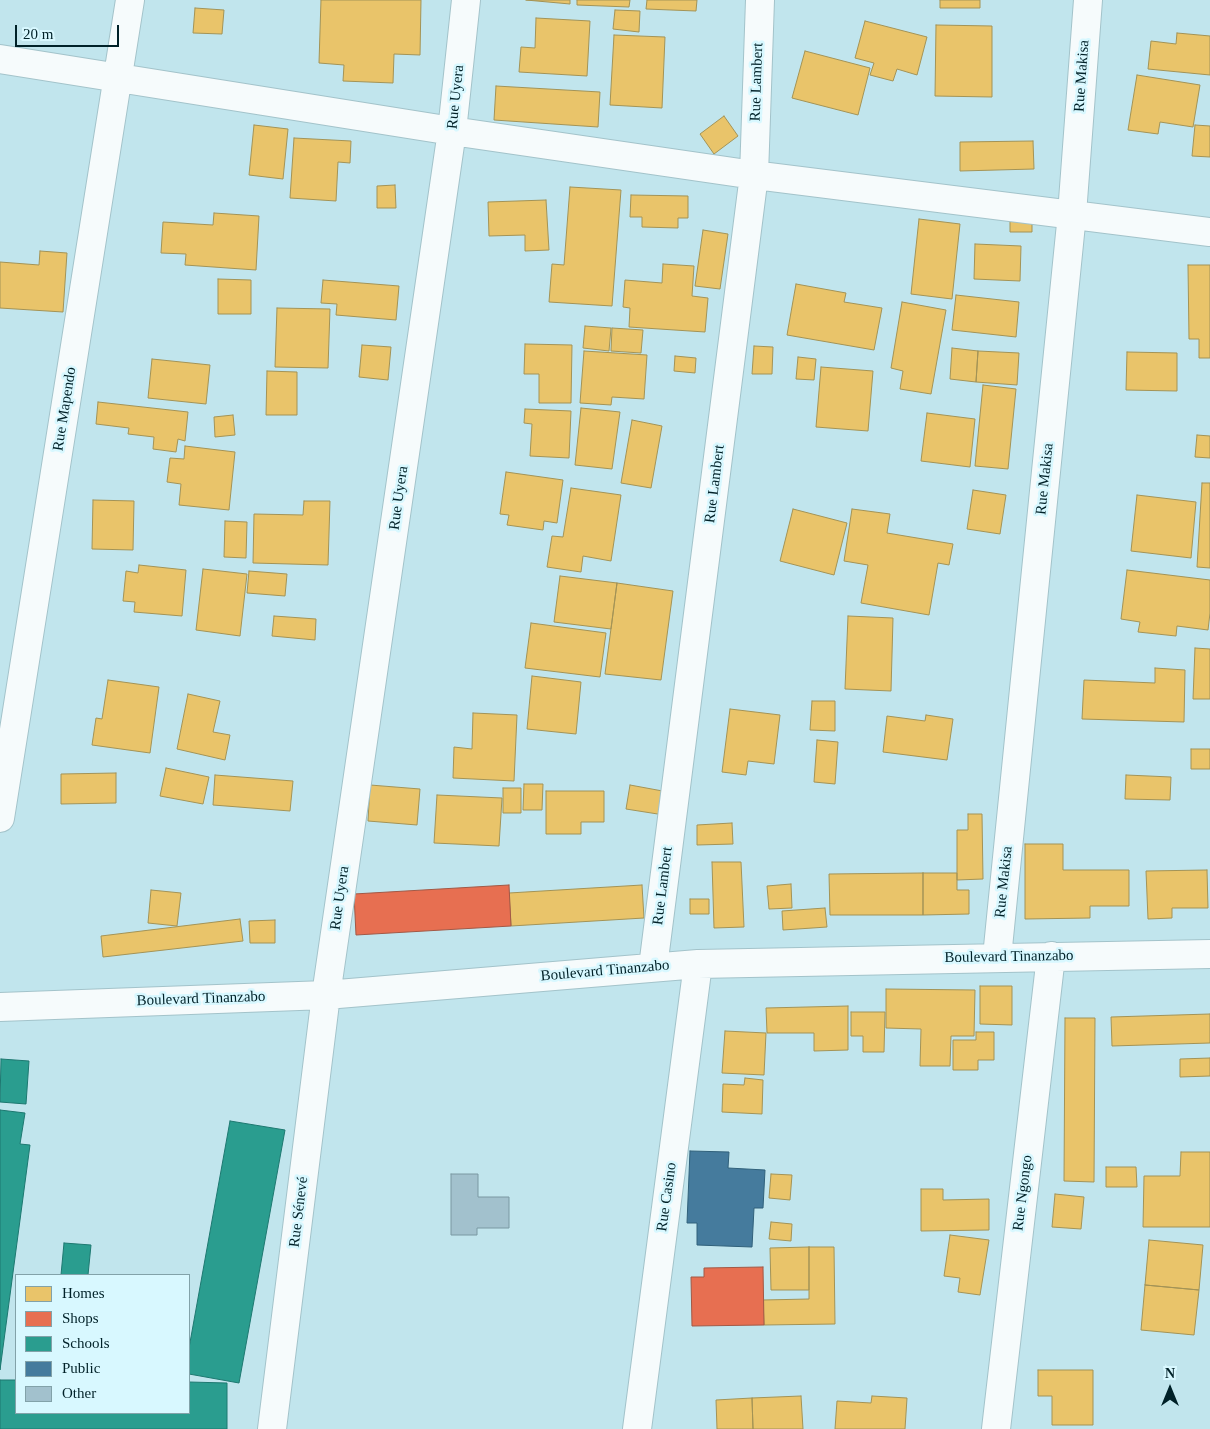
<!DOCTYPE html>
<meta charset="utf-8">
<style>
body{margin:0}
#map{position:relative;width:1210px;height:1429px;overflow:hidden;background:#c1e5ed;font-family:Georgia,serif}
canvas{display:block}
.legend{position:absolute;left:15px;top:1274px;width:175px;height:140px;box-sizing:border-box;background:#d8f8ff;border:1px solid #82a2a9;margin:0;padding:6px 9px;list-style:none;font-size:15px;color:#002128}
.legend li{display:flex;align-items:center;gap:10px;height:25px}
.legend b{width:25px;border:1px solid #82a2a9}
.north{position:absolute;left:1145px;top:1364px;width:50px;height:50px;-webkit-text-stroke:4px #d8f8ff;paint-order:stroke;rotate:0deg;font-size:14px;font-weight:700;line-height:20px;text-align:center;color:#002128}
.north::after{content:'';display:block;margin:auto;width:18px;height:22px;background:#002128;clip-path:polygon(50% 0,100% 100%,50% 72%,0 100%)}
.scale{position:absolute;left:15px;top:25px;width:104px;height:22px;box-sizing:border-box;border:2px solid #002128;border-top:0;padding-left:6px;font-size:15px;line-height:18px;white-space:nowrap;color:#002128;-webkit-text-stroke:4px #d8f8ff;paint-order:stroke}
</style>
<div id="map">
<canvas width="1210" height="1429"></canvas>
<ul class="legend">
<li><b style="height:14px;background:#e9c46a"></b>Homes</li>
<li><b style="height:14px;background:#e76f51"></b>Shops</li>
<li><b style="height:14px;background:#2a9d8f"></b>Schools</li>
<li><b style="height:14px;background:#457b9d"></b>Public</li>
<li><b style="height:14px;background:#a2c1cd"></b>Other</li>
</ul>
<div class="north">N</div>
<div class="scale">20 m</div>
</div>
<script>
const ctx = document.querySelector('canvas').getContext('2d');
ctx.lineJoin = 'round';
function paint(path, color) { ctx.fillStyle = color; ctx.fill(path, 'evenodd'); }
const poly = rows => new Path2D(rows.map(r => 'M' + r).join(''));
function stroke(path, color, width, dash) { ctx.strokeStyle = color; ctx.lineWidth = width; ctx.lineCap = dash ? 'butt' : 'round'; ctx.setLineDash(dash || []); ctx.stroke(path); }
function drawText(font, color, halo, rows, align = 'center') {
  ctx.font = font + ' Georgia,serif'; ctx.lineWidth = 5; ctx.setLineDash([]); ctx.textBaseline = 'middle'; ctx.strokeStyle = halo; ctx.fillStyle = color; for (const [text, x, y, turn = 0] of rows) {
    ctx.save(); ctx.translate(x, y); ctx.rotate((+turn || 0) * Math.PI / 180); ctx.textAlign = isNaN(turn) ? turn : align; if (halo) ctx.strokeText(text, 0, 0); ctx.fillText(text, 0, 0); ctx.restore();
  }
}
const homes = poly([
 [321,0,421,0,420,55,394,54,393,83,343,81,344,65,319,63,321,0],
 [526,0,570,0,570,4,526,0],
 [577,0,630,0,629,7,577,5,577,0],
 [647,0,697,0,696,11,646,9,647,0],
 [940,0,980,0,980,8,940,8,940,0],
 [195,8,224,10,222,34,193,33,195,8],
 [615,10,640,11,639,32,613,29,615,10],
 [536,18,590,21,587,76,519,72,521,47,535,48,536,18],
 [865,21,927,37,917,75,897,69,893,81,870,75,874,63,855,58,865,21],
 [936,25,992,26,992,97,935,96,936,25],
 [1177,33,1210,36,1210,75,1148,69,1151,41,1176,44,1177,33],
 [614,35,665,37,662,108,610,105,614,35],
 [805,51,870,68,858,115,792,98,805,51],
 [1137,75,1200,85,1193,127,1160,122,1158,134,1128,130,1137,75],
 [496,86,600,92,598,127,494,120,496,86],
 [724,116,738,136,714,154,700,134,724,116],
 [254,125,288,129,283,179,249,175,254,125],
 [1195,125,1210,126,1210,157,1192,156,1195,125],
 [294,138,351,141,350,163,338,162,336,201,290,198,294,138],
 [1033,141,1034,169,960,171,960,142,1033,141],
 [395,185,396,208,377,208,377,186,395,185],
 [570,187,621,190,612,306,549,302,552,264,564,265,570,187],
 [631,195,688,196,688,218,678,218,678,228,642,227,642,217,630,217,631,195],
 [546,200,549,250,525,251,525,235,489,236,488,202,546,200],
 [1010,212,1032,212,1032,232,1010,232,1010,212],
 [214,213,259,216,256,270,185,265,186,254,161,253,163,222,213,225,214,213],
 [919,219,960,224,952,299,911,294,919,219],
 [703,230,728,234,720,289,695,286,703,230],
 [975,244,1021,246,1020,281,974,279,975,244],
 [40,251,67,253,63,312,0,308,0,262,39,265,40,251],
 [663,264,694,266,692,296,708,298,705,332,629,327,630,308,623,307,625,280,662,283,663,264],
 [1188,265,1210,265,1210,358,1199,358,1199,339,1189,339,1188,265],
 [218,279,251,280,251,314,218,314,218,279],
 [323,280,399,286,396,320,336,315,337,304,321,303,323,280],
 [796,284,846,293,844,302,882,308,874,350,787,335,796,284],
 [956,295,1019,302,1016,337,952,330,956,295],
 [902,302,946,310,931,394,900,389,903,371,891,368,902,302],
 [277,308,330,309,328,368,275,367,277,308],
 [585,326,611,328,609,351,583,348,585,326],
 [612,328,643,330,641,353,611,351,612,328],
 [525,344,572,345,571,403,539,403,539,374,524,374,525,344],
 [362,345,391,347,388,380,359,377,362,345],
 [754,346,773,347,772,374,752,374,754,346],
 [952,348,978,351,976,382,950,379,952,348],
 [584,351,647,355,644,399,612,397,611,405,580,403,584,351],
 [978,351,1019,353,1017,385,976,382,978,351],
 [1127,352,1177,353,1177,391,1126,390,1127,352],
 [675,356,696,358,695,373,674,371,675,356],
 [798,357,816,359,814,380,796,379,798,357],
 [152,359,210,365,206,404,148,398,152,359],
 [821,367,873,371,868,431,816,427,821,367],
 [267,371,297,372,297,415,266,415,267,371],
 [983,385,1016,389,1008,469,975,466,983,385],
 [98,402,188,412,185,441,178,439,176,452,153,449,154,437,128,434,129,428,96,424,98,402],
 [581,408,620,412,612,469,575,465,581,408],
 [525,409,571,411,569,458,530,456,532,424,524,423,525,409],
 [927,413,975,419,970,467,921,461,927,413],
 [233,415,235,435,215,437,214,417,233,415],
 [632,420,662,426,651,488,621,483,632,420],
 [1197,435,1210,436,1210,458,1195,457,1197,435],
 [185,446,235,452,229,510,179,505,181,484,167,482,170,458,184,459,185,446],
 [506,472,563,480,557,523,544,521,543,530,507,525,509,515,500,514,506,472],
 [1202,483,1210,483,1210,568,1197,567,1202,483],
 [571,488,621,495,611,561,583,556,581,572,547,567,552,536,563,537,571,488],
 [973,490,1006,495,1000,534,967,529,973,490],
 [1137,495,1196,502,1191,558,1131,551,1137,495],
 [93,500,134,501,133,550,92,549,93,500],
 [304,501,330,501,328,565,253,563,254,514,303,515,304,501],
 [793,509,847,523,834,575,780,561,793,509],
 [852,509,890,514,887,533,953,544,949,565,938,563,929,615,861,603,868,565,844,561,852,509],
 [225,521,247,522,246,558,224,557,225,521],
 [139,565,186,570,182,616,134,612,135,602,123,601,126,571,138,573,139,565],
 [203,569,247,574,240,636,196,630,203,569],
 [1127,570,1210,580,1210,613,1208,630,1177,626,1176,636,1138,632,1140,622,1121,619,1127,570],
 [249,571,287,574,285,596,247,593,249,571],
 [560,576,617,583,611,629,554,622,560,576],
 [617,583,673,591,661,680,605,674,617,583],
 [274,616,316,619,315,640,272,636,274,616],
 [848,616,893,618,891,691,845,689,848,616],
 [531,623,606,633,600,677,525,668,531,623],
 [1195,648,1210,649,1210,699,1193,699,1195,648],
 [1155,668,1185,670,1184,722,1082,719,1084,680,1155,683,1155,668],
 [532,676,581,682,576,734,527,729,532,676],
 [108,680,159,687,150,753,92,745,96,718,102,719,108,680],
 [188,694,220,701,213,732,230,735,225,760,177,749,188,694],
 [812,701,835,701,835,731,810,730,812,701],
 [730,709,780,715,774,764,748,761,746,775,722,772,730,709],
 [473,713,517,715,514,781,453,778,454,747,472,749,473,713],
 [926,715,953,719,947,760,883,752,887,716,925,721,926,715],
 [817,740,838,742,835,784,814,782,817,740],
 [1191,749,1210,749,1210,769,1191,769,1191,749],
 [166,768,209,777,203,804,160,796,166,768],
 [116,773,116,803,61,804,61,774,116,773],
 [215,775,293,781,290,811,213,805,215,775],
 [1126,775,1171,777,1170,800,1125,799,1126,775],
 [524,784,543,784,542,810,523,810,524,784],
 [370,785,420,789,417,825,368,821,370,785],
 [630,785,668,792,664,815,626,809,630,785],
 [503,788,521,788,521,813,503,813,503,788],
 [546,791,604,791,604,822,581,822,581,834,546,834,546,791],
 [437,795,502,798,499,846,434,843,437,795],
 [968,814,982,814,983,879,957,880,957,830,968,830,968,814],
 [732,823,733,844,697,845,697,825,732,823],
 [1025,844,1063,844,1063,870,1129,870,1129,906,1090,906,1090,918,1025,919,1025,844],
 [712,862,741,862,744,927,714,928,712,862],
 [1207,870,1208,908,1172,908,1172,918,1148,919,1146,871,1207,870],
 [923,873,957,873,957,890,969,890,969,914,923,915,923,873],
 [923,873,923,915,830,915,829,874,923,873],
 [791,884,792,908,769,909,767,886,791,884],
 [642,885,644,918,511,926,509,893,642,885],
 [151,890,181,893,177,926,148,923,151,890],
 [690,899,709,899,709,914,690,914,690,899],
 [825,908,827,927,783,930,782,911,825,908],
 [240,919,243,941,103,957,101,936,240,919],
 [275,920,275,943,250,943,249,921,275,920],
 [980,986,1012,986,1012,1025,980,1024,980,986],
 [886,989,975,990,974,1036,951,1036,950,1066,920,1066,921,1029,886,1028,886,989],
 [848,1006,848,1050,814,1051,814,1033,767,1033,766,1008,848,1006],
 [851,1012,885,1012,884,1052,863,1052,863,1036,851,1036,851,1012],
 [1210,1014,1210,1043,1112,1046,1111,1017,1210,1014],
 [1065,1018,1095,1018,1094,1182,1064,1181,1065,1018],
 [725,1031,766,1033,764,1075,722,1073,725,1031],
 [976,1032,994,1032,994,1060,978,1060,978,1070,953,1070,953,1040,976,1040,976,1032],
 [1210,1058,1210,1076,1180,1077,1180,1059,1210,1058],
 [745,1078,763,1080,762,1114,722,1112,723,1084,744,1085,745,1078],
 [1181,1152,1210,1152,1210,1227,1143,1227,1144,1176,1180,1176,1181,1152],
 [1106,1167,1136,1167,1137,1187,1106,1187,1106,1167],
 [771,1174,792,1175,790,1200,769,1198,771,1174],
 [921,1189,943,1189,943,1200,989,1199,989,1230,921,1231,921,1189],
 [1055,1194,1084,1197,1081,1229,1052,1227,1055,1194],
 [771,1222,792,1224,791,1241,769,1239,771,1222],
 [950,1235,989,1240,980,1295,958,1292,960,1278,944,1276,950,1235],
 [1149,1240,1203,1245,1199,1290,1145,1285,1149,1240],
 [809,1247,834,1247,835,1324,764,1325,763,1300,809,1299,809,1247],
 [809,1247,809,1290,771,1290,770,1248,809,1247],
 [1145,1285,1199,1290,1194,1335,1141,1330,1145,1285],
 [1038,1370,1093,1370,1093,1425,1052,1425,1052,1396,1038,1396,1038,1370],
 [801,1396,803,1429,753,1429,752,1398,801,1396],
 [872,1396,907,1398,905,1429,835,1429,837,1401,871,1403,872,1396],
 [752,1398,753,1429,717,1429,716,1400,752,1398]
]);
paint(homes, '#e9c46a');
stroke(homes, '#a39356', 1);
const shops = poly([
 [509,885,511,926,356,935,354,894,509,885],
 [763,1267,764,1325,692,1326,691,1277,704,1277,704,1268,763,1267]
]);
paint(shops, '#e76f51');
stroke(shops, '#a25845', 1);
const schools = poly([
 [1,1059,29,1061,26,1104,0,1102,1,1059],
 [0,1110,25,1113,20,1144,30,1145,0,1370,0,1110],
 [230,1121,285,1130,239,1383,189,1374,189,1348,230,1121],
 [64,1243,91,1245,88,1275,61,1275,64,1243],
 [0,1380,16,1380,16,1413,189,1413,189,1382,227,1383,227,1429,0,1429,0,1380]
]);
paint(schools, '#2a9d8f');
stroke(schools, '#1d7870', 1);
const public = poly([
 [690,1151,729,1152,728,1168,765,1170,763,1208,754,1208,752,1247,697,1245,697,1223,687,1223,690,1151]
]);
paint(public, '#457b9d');
stroke(public, '#30607a', 1);
const building = poly([
 [451,1174,478,1174,478,1197,509,1197,509,1228,477,1228,477,1235,451,1235,451,1174]
]);
paint(building, '#a2c1cd');
stroke(building, '#7b98a2', 1);
const minor = poly([
 [0,59,452,131,754,175,1210,232],
 [0,818,130,0],
 [997,957,1072,214,1088,0],
 [653,967,754,175,760,0],
 [0,1007,326,995,698,964,1210,954],
 [272,1429,326,995,452,131,466,0],
 [637,1429,698,964],
 [996,1429,1051,956]
]);
stroke(minor, '#a3c3ca', 30);
stroke(minor, '#f6fbfc', 28);
drawText('15px', '#002128', '#d8f8ff', [
 ["Rue Makisa",1082,76,-86],
 ["Rue Lambert",757,82,-88],
 ["Rue Uyera",456,97,-84],
 ["Rue Mapendo",65,409,-81],
 ["Rue Makisa",1045,479,-84],
 ["Rue Lambert",715,484,-83],
 ["Rue Uyera",399,498,-82],
 ["Rue Makisa",1004,882,-84],
 ["Rue Lambert",663,886,-83],
 ["Rue Uyera",340,898,-82],
 ["Boulevard Tinanzabo",1009,957,-1],
 ["Boulevard Tinanzabo",605,971,-5],
 ["Boulevard Tinanzabo",201,999,-2],
 ["Rue Ngongo",1023,1193,-83],
 ["Rue Casino",667,1197,-82],
 ["Rue Sénevé",299,1212,-83]
]);
</script>
